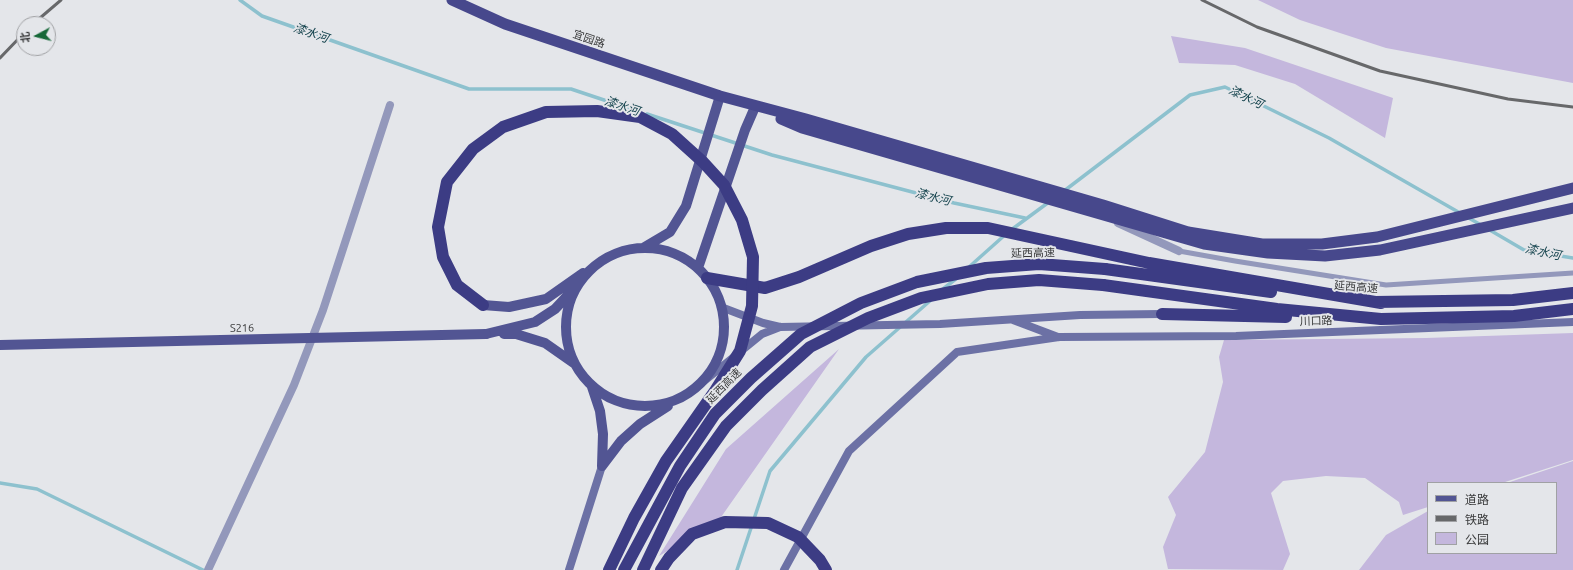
<!DOCTYPE html>
<meta charset="utf-8">
<style>
body{margin:0}
#map{position:relative;width:1573px;height:570px;overflow:hidden;background:#e4e6ea;font-family:Ubuntu,"Noto Sans SC",sans-serif}
canvas{display:block}
.legend{position:absolute;left:1427px;top:482px;width:130px;height:72px;box-sizing:border-box;background:#e4e6ea;border:1px solid #a0a1a4;margin:0;padding:5px 7px;list-style:none;font-size:12px;color:#393a3b}
.legend li{display:flex;align-items:center;gap:8px;height:20px}
.legend b{width:20px;border:1px solid #a0a1a4}
.north{position:absolute;left:16px;top:16px;width:40px;height:40px;box-sizing:border-box;background:#e4e6ea;border:1px solid #a0a1a4;border-radius:50%;rotate:263deg;font-size:11px;font-weight:700;line-height:16px;text-align:center;color:#393a3b}
.north::after{content:'';display:block;margin:auto;width:14px;height:18px;background:#166838;clip-path:polygon(50% 0,100% 100%,50% 72%,0 100%)}
</style>
<div id="map">
<canvas width="1573" height="570"></canvas>
<ul class="legend">
<li><b style="height:5px;background:#525593"></b>道路</li>
<li><b style="height:5px;background:#67686a"></b>铁路</li>
<li><b style="height:11px;background:#c4b7dd"></b>公园</li>
</ul>
<div class="north">北</div>
</div>
<script>
const ctx = document.querySelector('canvas').getContext('2d');
ctx.lineJoin = 'round';
function paint(path, color) { ctx.fillStyle = color; ctx.fill(path, 'evenodd'); }
const poly = rows => new Path2D(rows.map(r => 'M' + r).join(''));
function stroke(path, color, width, dash) { ctx.strokeStyle = color; ctx.lineWidth = width; ctx.lineCap = dash ? 'butt' : 'round'; ctx.setLineDash(dash || []); ctx.stroke(path); }
function drawText(font, color, halo, rows, align = 'center') {
  ctx.font = font + ' Ubuntu,"Noto Sans SC",sans-serif'; ctx.lineWidth = 4; ctx.setLineDash([]); ctx.textBaseline = 'middle'; ctx.strokeStyle = halo; ctx.fillStyle = color; for (const [text, x, y, turn = 0] of rows) {
    ctx.save(); ctx.translate(x, y); ctx.rotate((+turn || 0) * Math.PI / 180); ctx.textAlign = isNaN(turn) ? turn : align; if (halo) ctx.strokeText(text, 0, 0); ctx.fillText(text, 0, 0); ctx.restore();
  }
}
paint(poly([
 [1258,0,1573,0,1573,83,1386,48,1300,20],
 [1171,36,1245,48,1393,98,1385,138,1295,84,1235,65,1179,63],
 [1573,333,1573,460,1502,483,1428,483,1428,507,1403,515,1399,502,1365,478,1326,476,1283,481,1271,493,1290,554,1283,570,1168,569,1163,547,1176,515,1168,497,1205,452,1223,382,1219,357,1224,340,1426,338],
 [839,349,719,520,659,556,726,449],
 [1573,461,1573,570,1359,570,1386,535,1428,511,1428,553,1556,553,1556,483,1507,483]
]), '#c4b7dd');
stroke(poly([
 [240,0,262,16,469,89,571,89,637,111],
 [647,114,772,155,954,203,1025,218],
 [1064,191,1190,95,1225,87,1329,138,1460,213],
 [1467,217,1481,225],
 [1488,229,1524,250,1573,258],
 [1011,230,1049,202],
 [969,267,1006,234],
 [943,289,957,278],
 [0,483,37,489,203,570],
 [737,570,770,471,866,357,931,300]
]), '#8dc1ce', 3.5);
stroke(poly([
 [1179,251,1235,261,1386,285,1573,273]
]), '#9398bb', 5);
stroke(poly([
 [1118,223,1179,251],
 [208,570,294,385,323,310,390,105]
]), '#9398bb', 8);
stroke(poly([
 [721,307,763,323,780,327,940,324,1080,315,1162,314],
 [1013,320,1058,337],
 [703,382,762,334,780,327],
 [569,570,602,466],
 [784,570,849,451,957,352,1059,337,1236,336,1573,322]
]), '#6c71a5', 8);
stroke(poly([
 [643,248,670,232,686,206,720,96],
 '566 327a79 79 0 1 1 158 0a79 79 0 1 1-158 0Z',
 [698,268,745,130,755,107],
 [483,305,509,307,546,299,583,273],
 [486,334,535,322,555,309,571,292],
 [504,334,516,334,545,343,575,364],
 [592,387,600,411,603,434,602,466],
 [602,466,621,441,640,424,668,406]
]), '#525593', 10);
stroke(poly([
 [452,0,505,24,720,96,806,119,1103,205,1188,232,1262,244,1322,244,1377,237,1573,188],
 [781,119,802,128,1204,244,1268,253,1325,256,1380,250,1573,208]
]), '#47488c', 11);
stroke(poly([
 [1105,269,1271,292],
 [707,278,765,288,799,277,871,246,908,234,946,228,988,228,1149,263,1381,303],
 [1103,285,1277,309,1381,319,1514,316,1573,309],
 [1375,302,1513,300,1573,293],
 [1162,314,1286,317]
]), '#3c3c84', 12);
stroke(poly([
 [1202,0,1257,27,1380,71,1508,99,1573,107],
 [33,24,61,0],
 [0,58,24,33]
]), '#67686a', 3);
stroke(poly([
 [0,345,486,334]
]), '#525593', 10);
stroke(poly([
 [483,305,457,285,443,257,438,227,447,182,473,149,503,127,546,112,597,111,640,117,672,134,703,162,724,185,742,220,753,257,752,306,740,351,715,391,666,461,634,518,609,570],
 [624,570,680,466,715,414,751,378,801,334,861,303,917,282,986,268,1039,264,1105,269],
 [643,570,682,488,726,426,762,390,810,347,868,318,921,298,988,284,1039,280,1103,285],
 [661,570,669,558,692,534,725,522,768,523,798,537,820,560,826,570]
]), '#3c3c84', 12);
drawText('11px', '#393a3b', '#e4e6ea', [
 ["宜园路",589,39,19],
 ["延西高速",1033,253,-1],
 ["延西高速",1356,287,5],
 ["川口路",1316,321,-2],
 ["S216",242,328,-1],
 ["延西高速",724,386,-45]
]);
drawText('italic 12px', '#14434d', '#e4e6ea', [
 ["漆水河",311,33,19],
 ["漆水河",1246,97,26],
 ["漆水河",622,106,18],
 ["漆水河",933,197,14],
 ["漆水河",1543,252,12]
]);
</script>
